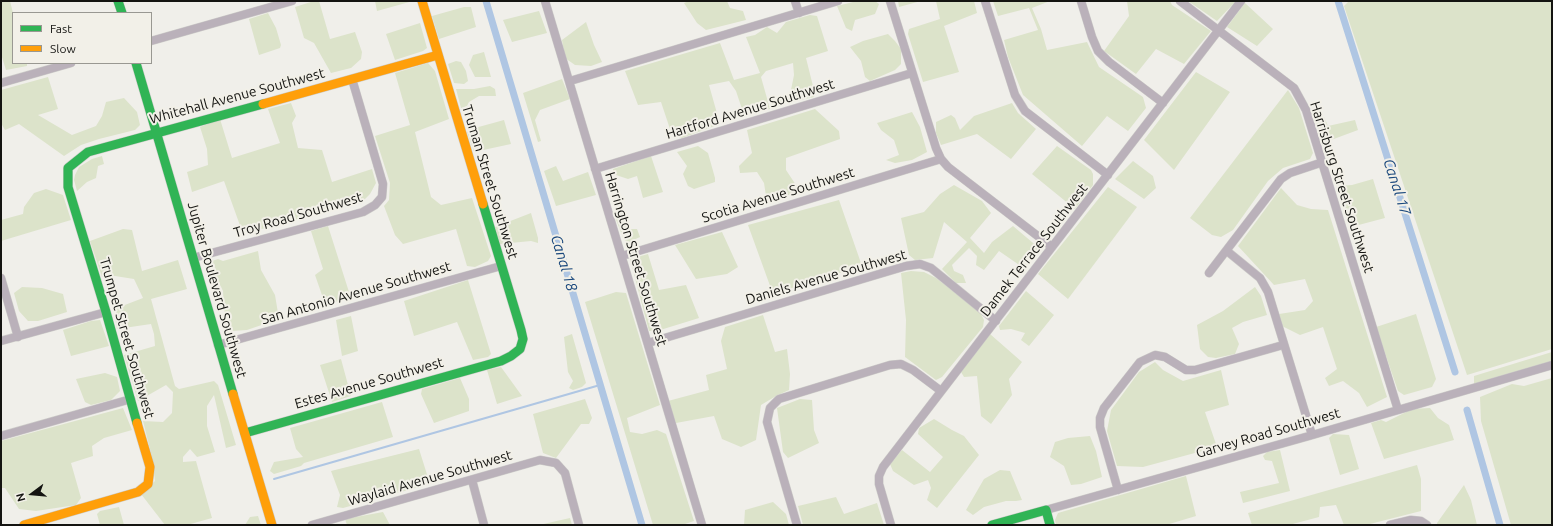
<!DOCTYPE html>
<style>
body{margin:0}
#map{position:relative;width:1553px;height:526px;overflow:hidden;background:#f0efea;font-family:Ubuntu,sans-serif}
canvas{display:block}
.frame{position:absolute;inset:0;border:2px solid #141411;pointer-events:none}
.legend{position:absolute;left:12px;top:12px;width:140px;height:52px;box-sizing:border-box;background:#f2f0e8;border:1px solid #999892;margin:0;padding:5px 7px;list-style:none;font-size:12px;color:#141411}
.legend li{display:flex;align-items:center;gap:8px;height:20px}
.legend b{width:20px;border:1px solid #999892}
.north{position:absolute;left:12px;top:474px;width:40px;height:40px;-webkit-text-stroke:3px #f2f0e8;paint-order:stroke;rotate:254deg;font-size:11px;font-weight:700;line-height:16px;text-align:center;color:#141411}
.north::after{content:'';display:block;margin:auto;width:14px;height:18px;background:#141411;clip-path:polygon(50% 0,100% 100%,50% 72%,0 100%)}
</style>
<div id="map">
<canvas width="1553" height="526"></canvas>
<div class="frame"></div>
<ul class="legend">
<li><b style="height:5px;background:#30b455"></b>Fast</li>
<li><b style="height:5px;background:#ff9f0a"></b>Slow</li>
</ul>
<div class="north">N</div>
</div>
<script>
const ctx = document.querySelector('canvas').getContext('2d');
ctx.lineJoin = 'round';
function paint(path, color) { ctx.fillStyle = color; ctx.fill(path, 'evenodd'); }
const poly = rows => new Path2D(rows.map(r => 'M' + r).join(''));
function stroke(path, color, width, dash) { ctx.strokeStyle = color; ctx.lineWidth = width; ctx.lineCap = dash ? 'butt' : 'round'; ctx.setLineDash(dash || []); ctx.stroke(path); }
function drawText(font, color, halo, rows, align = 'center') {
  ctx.font = font + ' Ubuntu,sans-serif'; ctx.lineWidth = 4; ctx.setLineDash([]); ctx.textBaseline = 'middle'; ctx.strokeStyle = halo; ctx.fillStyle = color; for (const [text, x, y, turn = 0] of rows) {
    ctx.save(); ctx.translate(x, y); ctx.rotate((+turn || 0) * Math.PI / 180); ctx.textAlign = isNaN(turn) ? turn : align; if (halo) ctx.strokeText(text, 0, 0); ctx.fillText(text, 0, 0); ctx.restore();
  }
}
paint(poly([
 [1,1,10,1,13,13,13,63,27,63,27,66,6,70,1,54],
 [314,1,319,1,330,39,355,32,362,52,361,59,351,68,331,73,314,43,304,38,295,7],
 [375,1,413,1,377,11],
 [689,1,727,1,730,8,743,11,746,20,706,30,697,23,684,3],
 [857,1,875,1,879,4,875,14,855,20,852,31,846,28,837,6],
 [898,1,921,1,899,7],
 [936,1,974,1,977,13,944,26,959,72,923,82,908,34,909,29,940,19],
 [993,1,1050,1,1032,8,1041,29,1047,50,1087,42,1099,67,1143,97,1146,108,1128,131,1107,116,1082,146,1023,95,1008,57,1004,40,1038,30,1029,8,998,16],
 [1127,1,1170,1,1172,5,1211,31,1184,64,1156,49,1136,74,1104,51,1129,16],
 [1188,1,1236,1,1217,21],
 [1349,1,1552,1,1552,349,1467,375,1344,6],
 [1245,3,1273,29,1257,46,1227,27],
 [464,7,471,7,476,27,439,39,432,16],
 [539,11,547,33,512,42,503,20],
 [268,13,276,28,281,45,280,48,259,55,249,19],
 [810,15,817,16,828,51,806,58,815,94,814,97,778,105,777,101,787,97,791,90,794,75,793,63,766,71,761,77,770,109,744,115,736,91,729,81,709,85,720,124,682,138,672,135,661,102,638,105,625,71,720,43,734,80,760,73,746,37,755,35,767,27,777,33,786,22],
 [586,22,594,45,602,62,591,66,575,65,565,58,562,40],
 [420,23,427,48,423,51,395,60,386,34],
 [888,34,895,41,901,49,901,64,895,70,870,81,865,77,861,61,850,47,863,41],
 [484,52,491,77,475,77,469,65,473,55],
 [456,61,461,62,466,71,468,81,464,84,454,83,448,64],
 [428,63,435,71,449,119,415,132,431,197,441,205,472,198,491,256,488,261,475,267,467,266,456,229,403,244,395,235,384,206,389,200,390,183,375,136,410,125,395,73],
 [1196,72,1230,92,1174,170,1144,140],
 [48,77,58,109,38,115,72,135,96,126,102,116,106,102,124,98,137,112,140,125,135,130,99,139,81,145,64,156,19,124,5,130,1,123,1,90],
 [562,79,570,99,540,110,535,120,541,141,538,142,523,93],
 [490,86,495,89,496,96,479,96,469,102,467,106,461,108,456,89,474,89],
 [1288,90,1299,108,1313,153,1310,159,1283,168,1268,181,1233,230,1221,237,1212,235,1190,218],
 [291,103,296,116,292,123,298,148,322,150,332,182,372,169,376,183,370,194,363,201,247,233,242,231,224,181,192,192,187,172,208,165,207,149,200,127,220,119,232,158,280,143,268,109],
 [1012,103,1018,113,1036,129,1011,159,977,134,941,145,936,133,936,122,951,115,955,118,960,130,974,116],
 [815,109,839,131,840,139,786,158,786,170,796,185,805,192,782,196,766,196,764,183,757,172,740,173,739,166,752,153,747,130],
 [912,112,920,127,927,152,912,160,895,163,886,160,899,155,894,140,881,130,877,123],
 [1324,117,1328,126,1355,120,1358,130,1323,143,1315,120],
 [504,120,511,144,474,152,467,132,475,128],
 [698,146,708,153,715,178,715,182,694,189,688,186,683,174,687,166,677,152],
 [1057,146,1091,170,1093,174,1093,185,1075,209,1032,174],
 [102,156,104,164,98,166,96,178,87,182,77,191,74,180,75,175,79,167,92,159],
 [651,156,663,192,643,198,637,176,628,179,613,174,613,169],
 [1133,161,1153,176,1156,188,1144,199,1115,179],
 [556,166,563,181,588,172,596,195,556,206,544,171],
 [1373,179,1385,218,1351,227,1338,186,1352,185],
 [954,185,982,201,991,213,970,238,984,253,992,242,1013,226,1039,248,1025,269,999,251,984,270,976,265,977,256,969,248,952,265,954,271,963,275,966,283,956,283,942,269,967,242,944,222,933,258,915,260,909,255,901,218,924,212,940,194],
 [1108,187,1137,207,1068,299,1038,274],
 [1281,188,1297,205,1311,209,1328,210,1387,397,1367,407,1359,393,1343,381,1329,386,1325,378,1337,369,1323,327,1300,335,1282,326,1279,314,1305,310,1313,301,1305,279,1274,285,1238,246],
 [46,189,63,195,71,220,1,241,1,220,23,214,24,207,34,193],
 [839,200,862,266,773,294,748,225],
 [621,209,630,229,637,229,640,237,629,242,624,240,613,212],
 [531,213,538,238,538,243,531,241,500,244,495,227],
 [328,226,349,292,346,299,328,304,323,298,315,275,323,269,311,231],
 [123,229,132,230,142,271,178,260,187,289,151,299,175,386,179,389,214,381,218,385,236,445,226,448,214,395,207,406,207,426,215,452,197,457,190,449,183,457,183,462,196,461,212,518,187,525,165,525,141,494,155,481,152,457,143,421,163,422,172,413,173,392,166,385,138,401,124,355,155,346,154,334,151,324,117,329,115,318,117,308,143,298,134,279,115,276,102,277,90,241],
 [722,232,738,267,727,274,696,279,675,245],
 [258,251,261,270,275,295,279,319,247,330,232,331,224,310,223,291,213,271,212,261,218,259,223,261],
 [648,254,659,290,686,285,699,318,657,331,649,331,630,259],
 [911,271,924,272,936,278,980,312,984,320,983,327,942,377,936,380,905,357,906,320,901,273],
 [468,280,491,354,488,357,473,360,457,322,414,336,404,301],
 [22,287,42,288,63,294,67,312,38,321,28,321,19,311,14,293],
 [1255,287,1261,296,1267,315,1243,322,1232,328,1239,344,1235,354,1216,358,1208,357,1200,349,1197,325,1223,311],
 [1026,291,1054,315,1029,346,1021,340,1025,333,1011,329,1000,330,999,326],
 [616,292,626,293,660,405,627,418,630,432,642,434,657,430,666,434,694,521,682,525,653,525,585,302],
 [1416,314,1436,379,1432,387,1404,395,1398,391,1376,327],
 [763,315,775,352,787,349,790,374,789,390,776,396,761,405,756,440,741,447,722,439,714,416,676,423,668,401,709,390,706,375,727,369,721,341,725,327],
 [351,316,358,351,342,356,336,320],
 [100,320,109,346,71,356,63,330,91,321],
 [572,334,586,383,582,387,573,390,569,388,573,381,568,372,564,337],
 [990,334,1022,362,1009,379,1012,395,991,424,981,416,977,376,964,377,961,372],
 [1552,352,1552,362,1474,385,1474,376],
 [341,359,351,396,332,402,320,365],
 [1155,362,1163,370,1183,381,1221,370,1229,405,1205,412,1217,447,1143,467,1117,466,1107,431,1111,410,1139,372],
 [501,367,522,396,497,404,487,370],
 [105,373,117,377,120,391,111,400,91,405,85,402,76,379],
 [460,378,469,399,469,411,434,423,421,394,422,389],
 [1552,378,1552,525,1511,525,1481,421,1480,397,1512,384,1524,386],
 [585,399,592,418,589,424,581,424,556,458,543,453,533,414],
 [800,399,812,400,814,430,819,443,788,458,783,452,777,408],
 [382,402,393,437,304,463,301,466,274,474,270,471,274,462,303,457,296,449,290,428],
 [123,408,132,430,104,438,92,446,93,456,71,463,81,498,76,505,36,511,19,509,5,488,1,488,1,441],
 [1430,408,1438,418,1449,425,1454,440,1384,459,1371,423,1381,420,1386,422,1412,409],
 [934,419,952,430,964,436,979,455,937,508,927,500,931,488,928,480,914,485,893,471,890,464,902,450,930,472,943,457,918,434,919,428],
 [1333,434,1349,435,1359,469,1340,475,1329,438],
 [1090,436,1096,451,1102,477,1081,484,1071,485,1064,466,1050,457,1055,442,1068,438],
 [419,449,430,484,343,508,337,507,340,495,331,471],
 [1280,450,1290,491,1243,503,1240,492,1279,483,1272,461,1265,460,1263,456,1267,452],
 [1417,465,1421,479,1421,511,1366,525,1344,525,1336,505,1320,507,1319,517,1289,525,1252,525,1248,513],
 [1000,470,1010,471,1022,500,1016,501,1006,501,984,507,973,515,966,510,984,479],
 [1186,476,1196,516,1166,525,1056,525,1055,520,1058,513],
 [1464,485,1471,500,1477,525,1437,525,1437,523],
 [836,497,844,514,877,503,884,525,826,525,826,524,803,525,798,506],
 [773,502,786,514,789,525,744,525,745,510],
 [119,507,124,525,100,525,97,514,100,511],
 [383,512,390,525,347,525,345,519],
 [258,516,261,525,245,525,250,517],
 [570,518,572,525,539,525]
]), '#dce3ca');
stroke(poly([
 [274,479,600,385]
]), '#afc6e3', 2);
stroke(poly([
 [486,1,642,525],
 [1338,1,1455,372],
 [1467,410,1500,525]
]), '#afc6e3', 7);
const street = poly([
 [545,1,702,525],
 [795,1,799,13],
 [890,1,936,148,941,159,948,167,1052,247],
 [985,1,1015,95,1025,111,1108,175],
 [1081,1,1092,37,1098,51,1109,62,1163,103],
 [1180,1,1294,88,1306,110,1398,410],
 [151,41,292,1],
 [570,81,838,1],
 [1,83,71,63],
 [595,169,912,73],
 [1227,251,1260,278,1268,292,1312,435],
 [622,256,941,159],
 [193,258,363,212,375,205,382,197,383,184,352,79],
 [1209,273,1281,179,1290,173,1323,162],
 [1,278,18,337],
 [1,341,106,312],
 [648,343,906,266,920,264,931,268,996,321],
 [218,345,501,266],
 [1,436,131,399],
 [472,480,484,525],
 [1118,490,1100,427,1100,418,1104,408,1140,362,1155,355,1165,357,1186,370,1195,370,1283,345],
 [1046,510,1309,436,1552,365],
 [312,525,540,460,556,463,565,473,579,525],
 [797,525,767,422,770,408,779,399,890,365,901,364,913,370,941,391],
 [891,525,879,484,879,476,883,467,1241,1],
 [1390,525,1411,520,1421,521,1427,525]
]);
const fast = poly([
 [118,1,122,13],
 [136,63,233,394],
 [137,423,106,312,68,187,68,168,88,152,263,104],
 [245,433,501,361,511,356,520,349,523,339,521,330,483,204],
 [992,525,1046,510,1050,525]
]);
const slow = poly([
 [422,1,483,204],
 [263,104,438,55],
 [233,394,272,525],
 [24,525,138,492,148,484,150,467,137,423]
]);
stroke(street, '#cccbc8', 9);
stroke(fast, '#cccbc8', 10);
stroke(slow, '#cccbc8', 10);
stroke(street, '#bab1ba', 8);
stroke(fast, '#30b455', 9);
stroke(slow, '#ff9f0a', 9);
drawText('14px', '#141411', '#f2f0e8', [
 ["Whitehall Avenue Southwest",237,96,-15],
 ["Hartford Avenue Southwest",750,109,-17],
 ["Truman Street Southwest",490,182,73],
 ["Harrisburg Street Southwest",1342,187,72],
 ["Scotia Avenue Southwest",778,195,-17],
 ["Troy Road Southwest",298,215,-16],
 ["Damek Terrace Southwest",1034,250,-52],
 ["Harrington Street Southwest",636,259,73],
 ["Daniels Avenue Southwest",826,277,-16],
 ["Jupiter Boulevard Southwest",217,290,74],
 ["San Antonio Avenue Southwest",356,293,-16],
 ["Trumpet Street Southwest",127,338,74],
 ["Estes Avenue Southwest",369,383,-16],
 ["Garvey Road Southwest",1268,433,-16],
 ["Waylaid Avenue Southwest",430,478,-16]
]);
drawText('italic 15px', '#1a487d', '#f2f0e8', [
 ["Canal 17",1397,187,72],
 ["Canal 18",564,263,73]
]);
</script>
